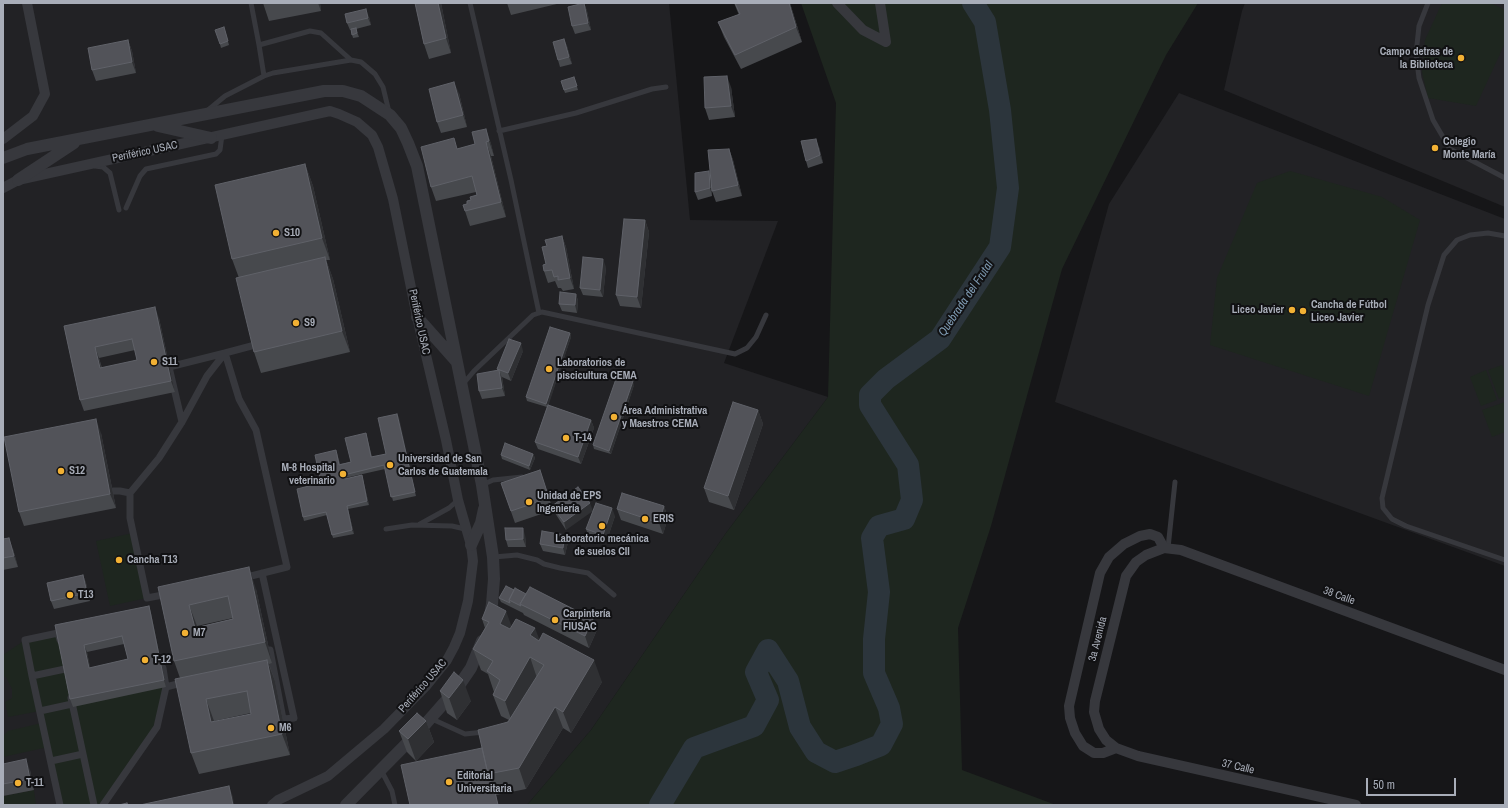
<!DOCTYPE html>
<meta charset="utf-8">
<style>
body{margin:0}
#map{position:relative;width:1508px;height:808px;overflow:hidden;background:#161618;font-family:"Archivo Narrow",sans-serif}
canvas{display:block}
.frame{position:absolute;inset:0;border:4px solid #a8adb8;pointer-events:none}
.scale{position:absolute;left:1366px;top:778px;width:90px;height:18px;box-sizing:border-box;border:2px solid #a8adb8;border-top:0;padding-left:5px;font-size:12px;line-height:14px;white-space:nowrap;color:#a8adb8;-webkit-text-stroke:3px #111113;paint-order:stroke}
</style>
<div id="map">
<canvas width="1508" height="808"></canvas>
<div class="frame"></div>
<div class="scale">50 m</div>
</div>
<script>
const ctx = document.querySelector('canvas').getContext('2d');
ctx.lineJoin = 'round';
function paint(path, color) { ctx.fillStyle = color; ctx.fill(path, 'evenodd'); }
const poly = rows => new Path2D(rows.map(r => 'M' + r).join(''));
function stroke(path, color, width, dash) { ctx.strokeStyle = color; ctx.lineWidth = width; ctx.lineCap = dash ? 'butt' : 'round'; ctx.setLineDash(dash || []); ctx.stroke(path); }
function drawText(font, color, halo, rows, align = 'center') {
  ctx.font = font + ' "Archivo Narrow",sans-serif'; ctx.lineWidth = 4; ctx.setLineDash([]); ctx.textBaseline = 'middle'; ctx.strokeStyle = halo; ctx.fillStyle = color; for (const [text, x, y, turn = 0] of rows) {
    ctx.save(); ctx.translate(x, y); ctx.rotate((+turn || 0) * Math.PI / 180); ctx.textAlign = isNaN(turn) ? turn : align; if (halo) ctx.strokeText(text, 0, 0); ctx.fillText(text, 0, 0); ctx.restore();
  }
}
paint(poly([
 [3,3,669,3,690,220,778,221,724,363,828,397,726,533,591,730,527,805,3,805],
 [1245,3,1505,3,1505,207,1224,90,1242,11],
 [1179,93,1505,219,1505,566,1055,402,1109,204]
]), '#222225');
paint(poly([
 [801,3,1198,3,1166,55,1062,269,991,526,958,628,962,770,1056,805,527,805,591,730,726,533,828,397,836,103],
 [1442,3,1491,3,1505,10,1505,43,1476,106,1428,98,1422,72,1425,40],
 [1290,171,1382,197,1420,220,1369,396,1210,345,1217,278,1257,183],
 [1502,365,1505,372,1505,396,1499,399,1488,370],
 [1486,370,1497,400,1481,406,1470,377],
 [1505,402,1505,432,1492,437,1482,410],
 [133,533,147,598,110,606,96,541],
 [58,633,65,669,166,687,157,727,103,805,60,805,48,747,3,757,3,736,8,731,42,723,40,711,8,717,5,702,12,698,12,689,6,677,3,677,3,655,25,640],
 [34,790,36,805,3,805,3,796]
]), '#1e261f');
stroke(poly([
 [660,805,694,748,754,726,768,700,756,672,768,650,788,681,800,727,816,752,835,762,856,755,881,745,892,724,889,708,874,673,874,639,879,592,872,538,879,526,904,519,912,500,908,465,870,405,870,395,886,379,940,339,1000,247,1008,188,1000,110,985,22,973,3]
]), '#2c353c', 22);
stroke(poly([
 [251,3,259,45],
 [470,3,511,180,539,313],
 [1428,3,1419,26,1416,54,1419,78,1433,120,1450,149,1505,178],
 [264,76,259,45,310,31,321,33,351,60],
 [207,111,225,96,264,76,273,73,351,60,361,62,375,74,383,87,389,112],
 [499,131,576,113,652,89,666,87],
 [95,166,103,167,110,173,119,210],
 [126,208,140,176,146,169,216,154,220,150,222,135],
 [1505,236,1488,233,1470,235,1457,240,1444,255,1428,305,1382,498,1383,508,1392,519,1406,526,1505,560],
 [463,384,474,371,533,315,542,312,735,354,747,348,756,337,766,315],
 [482,485,493,480,522,477],
 [420,524,449,508,458,500],
 [386,529,412,525,452,526,465,529],
 [1168,548,1175,482],
 [494,557,517,555,537,560,544,564,560,568,588,573,614,595],
 [432,719,465,734,484,732],
 [381,770,392,791,395,805]
]), '#37383d', 5);
stroke(poly([
 [182,422,169,367,225,353,239,399,256,430,287,567,243,578],
 [113,491,120,491,130,493],
 [262,573,294,718,283,719,270,650],
 [168,594,147,598,130,518,130,493,159,458,182,422,207,376,225,353,255,345],
 [32,676,25,640,58,633,60,640],
 [166,687,185,682],
 [71,698,94,805],
 [40,711,72,704],
 [51,761,83,754],
 [60,805,32,676,65,669],
 [103,805,157,727,166,687,163,668]
]), '#37383d', 7);
stroke(poly([
 [837,3,863,30,886,42,880,3],
 [3,139,33,116,45,94,27,3],
 [3,188,18,180,330,111,339,114,357,122,372,135,378,147,393,199,417,317,446,440,458,500,471,545,473,561,468,601,460,633,454,647,447,660,426,686,384,729,328,776,278,800,272,805],
 [1116,748,1103,753,1094,753,1083,746,1075,733,1070,718,1069,706,1100,573,1109,557,1124,544,1140,536,1150,534,1158,537,1164,548],
 [1356,805,1138,756,1116,748,1106,740,1099,729,1094,712,1095,701,1126,576,1136,562,1146,555,1164,548,1181,550,1505,670]
]), '#37383d', 10);
stroke(poly([
 [158,126,211,138],
 [3,158,27,149,324,91,343,91,361,96,390,115,401,128,408,143,417,166,482,485,493,557,494,579,492,604,489,620],
 [18,180,74,143],
 [417,317,456,361],
 [471,545,481,523,484,509],
 [346,805,422,728,458,687,471,668,482,641]
]), '#37383d', 12);
paint(poly([
 [263,3,320,3,321,11,269,21],
 [415,3,441,3,451,53,429,59,424,44],
 [507,3,561,3,511,15],
 [584,3,587,11,591,30,575,34,572,26],
 [734,3,790,3,802,42,741,69,724,37,718,22,739,15],
 [369,17,371,25,356,29,359,37,353,38,351,30,350,30,347,23],
 [224,27,229,45,221,48,220,44],
 [564,39,567,46,572,64,560,67,558,60],
 [128,40,132,51,136,73,96,81,92,70],
 [574,77,578,90,565,93,564,90],
 [731,87,735,117,709,120,705,108],
 [459,93,467,127,441,133,437,122],
 [486,129,491,144,494,156,491,156,506,217,470,226,465,211,467,204,477,195,476,192,436,201,431,187,458,149,475,144],
 [819,147,823,163,808,168,806,161],
 [729,149,733,160,742,196,716,202,712,191,712,196,698,200,695,192,709,171,711,177],
 [305,164,313,186,330,260,326,260,333,279,350,352,261,373,254,352,239,278,232,259],
 [645,220,649,232,641,308,620,306,616,295],
 [562,236,566,247,574,289,563,291,561,288,558,288,555,281,548,283,544,271,546,264,547,246],
 [606,267,603,297,583,295,580,288],
 [576,294,578,301,577,313,562,311,559,304],
 [159,318,175,392,84,411,80,400,64,326],
 [135,350,137,360,102,368,99,358],
 [570,333,571,337,548,405,591,420,594,428,581,464,538,449,535,442,547,407,527,401,526,397],
 [523,351,511,381,502,377,505,396,482,399,479,391,497,371,497,369],
 [634,385,611,454,594,449,593,445],
 [758,410,763,424,734,510,709,502,704,488],
 [397,414,416,496,393,501,385,469,345,478,345,479,362,475,369,505,348,509,354,534,333,538,327,515,304,521,303,517,337,453,340,464,351,462,366,433,372,457,386,454],
 [101,433,116,508,24,526,19,512],
 [533,454,535,458,530,470,502,459,501,455],
 [540,470,553,510,515,523,501,483],
 [578,487,566,530,555,513,552,506],
 [664,506,668,518,663,534,621,520,617,509],
 [615,516,606,543,589,537,586,529],
 [525,535,526,547,508,547,506,540],
 [565,535,568,542,565,555,543,551,540,544],
 [3,539,13,549,18,567,3,570],
 [83,575,86,583,90,601,54,609,51,601],
 [506,586,597,630,589,648,524,615,523,613,501,602,499,598],
 [158,587,256,589,272,663,269,664,275,681,290,755,199,774,191,753,180,678,174,661],
 [233,618,233,619,197,627,197,626],
 [251,713,251,714,214,722,214,721],
 [149,606,151,613,166,687,73,707,70,699,55,625],
 [124,644,128,659,90,668,87,652],
 [482,619,511,626,540,639,602,682,571,733,563,728,526,789,496,795,498,805,410,805,482,748,509,720,501,716,493,695,494,692,488,674,481,670,473,649,485,628],
 [440,691,471,701,457,720,447,713],
 [426,721,434,742,416,761,407,752,399,731],
 [3,764,30,770,34,790,3,796]
]), '#47494d');
paint(poly([
 [318,3,320,3,321,11],
 [438,3,441,3,451,53,446,38],
 [584,3,587,11,591,30,588,23],
 [789,3,790,3,802,42,796,27],
 [366,9,369,17,371,25,368,18],
 [564,39,567,46,572,64,569,57],
 [128,40,132,51,136,73,132,62],
 [727,76,731,87,735,117,731,106],
 [454,82,459,93,467,127,463,115],
 [486,129,491,144,494,156,489,141],
 [816,139,819,147,823,163,820,155],
 [486,142,491,156,506,217,501,202],
 [729,149,733,160,742,196,738,185],
 [305,164,313,186,330,260,322,238],
 [709,171,711,179,712,196,710,188],
 [645,220,649,232,641,308,637,297],
 [562,236,566,247,574,289,570,278],
 [325,257,333,279,350,352,342,331],
 [603,259,606,267,603,297,600,290],
 [576,294,578,301,577,313,575,305],
 [155,307,159,318,175,392,171,381],
 [570,333,571,337,548,407,546,404],
 [521,343,523,351,511,381,508,373],
 [95,347,99,358,104,380,100,368],
 [499,370,502,378,505,396,502,388],
 [633,381,634,385,611,454,609,451],
 [758,410,763,424,734,510,728,496],
 [397,414,399,417,416,496,415,492],
 [96,419,101,433,116,508,110,494],
 [591,420,594,428,581,464,578,457],
 [533,454,535,458,530,470,529,466],
 [362,475,363,479,369,505,367,501],
 [590,503,593,511,566,530,564,522],
 [347,506,348,509,354,534,352,530],
 [664,506,668,518,663,534,659,523],
 [612,508,615,516,606,543,603,535],
 [523,528,525,535,526,547,523,539],
 [565,535,568,542,565,555,563,548],
 [9,538,13,549,18,567,14,556],
 [249,567,256,589,272,663,265,642],
 [83,575,86,583,90,601,87,593],
 [189,605,197,626,202,649,195,628],
 [149,606,151,613,166,687,164,680],
 [506,611,514,633,500,624],
 [593,619,597,630,589,648,585,636],
 [535,628,543,649,530,635],
 [84,645,87,652,92,676,89,668],
 [530,657,537,678,512,722,505,701],
 [267,660,275,681,290,755,282,734],
 [594,660,602,682,571,733,563,712],
 [463,680,471,701,457,720,449,698],
 [206,699,214,721,219,744,211,722],
 [555,707,563,728,526,789,519,768],
 [426,721,434,742,416,761,408,739],
 [26,759,30,770,34,790,30,779],
 [229,786,233,797,234,805,233,805]
]), '#2f3033');
const building = poly([
 [415,3,438,3,446,38,424,44,415,3],
 [584,3,588,23,572,26,568,7,584,3],
 [735,3,789,3,796,27,735,55,718,22,740,14,735,3],
 [366,9,368,18,347,23,345,14,366,9],
 [224,27,228,41,220,44,215,30,224,27],
 [356,28,357,33,352,35,351,29,356,28],
 [564,39,569,57,558,60,553,42,564,39],
 [128,40,132,62,92,70,88,48,128,40],
 [727,76,731,106,705,108,704,77,727,76],
 [574,77,577,86,564,90,561,81,574,77],
 [454,82,463,115,437,122,429,89,454,82],
 [486,129,489,141,486,142,501,202,465,211,463,205,467,204,467,201,471,200,470,197,477,195,472,176,431,187,421,147,454,138,457,149,475,144,472,132,486,129],
 [816,139,820,155,806,161,801,141,816,139],
 [729,149,738,185,712,191,708,150,729,149],
 [305,164,322,238,232,259,215,185,305,164],
 [709,171,710,188,695,192,695,173,709,171],
 [624,219,645,220,637,297,616,295,624,219],
 [562,236,570,278,558,280,558,276,554,277,552,270,544,271,543,265,546,264,542,247,547,246,545,240,562,236],
 [325,257,342,331,254,352,236,278,325,257],
 [583,257,603,259,600,290,580,288,583,257],
 [560,292,576,294,575,305,559,304,560,292],
 [155,307,171,381,80,400,64,326,155,307],
 [132,339,137,360,100,368,95,347,132,339],
 [550,327,570,333,546,404,526,397,550,327],
 [509,339,521,343,508,373,497,369,509,339],
 [499,370,502,388,479,391,477,374,499,370],
 [617,376,633,381,609,451,593,445,617,376],
 [733,402,758,410,728,496,704,488,733,402],
 [548,405,591,420,578,457,535,442,548,405],
 [397,414,415,492,391,497,384,465,344,475,345,479,362,475,367,501,347,506,352,530,332,535,326,512,303,517,297,489,321,483,315,455,336,450,339,465,351,462,345,438,366,433,371,457,386,454,378,418,397,414],
 [96,419,110,494,19,512,4,437,96,419],
 [505,443,533,454,529,466,501,455,505,443],
 [540,470,549,498,511,511,501,483,540,470],
 [578,487,590,503,564,522,552,506,578,487],
 [622,493,664,506,659,523,617,509,622,493],
 [596,503,612,508,603,535,586,529,596,503],
 [505,528,523,528,523,539,506,540,505,528],
 [542,531,565,535,563,548,540,544,542,531],
 [9,538,14,556,3,558,3,539,9,538],
 [249,567,265,642,174,661,158,587,249,567],
 [228,596,233,619,195,628,189,605,228,596],
 [83,575,87,593,51,601,47,583,83,575],
 [506,586,514,590,509,600,510,603,499,598,506,586],
 [530,587,593,619,585,636,520,604,530,587],
 [515,588,526,594,520,604,521,606,509,600,515,588],
 [489,602,506,611,500,624,510,629,516,619,535,628,530,635,539,641,543,633,594,660,563,712,555,707,519,768,488,774,478,730,508,722,544,665,530,657,505,701,493,695,500,680,487,671,493,661,473,649,489,622,482,619,489,602],
 [149,606,164,680,70,699,55,625,149,606],
 [122,636,128,659,89,668,84,645,122,636],
 [267,660,282,734,191,753,175,679,267,660],
 [247,691,251,714,211,722,206,699,247,691],
 [454,672,463,680,449,698,440,691,454,672],
 [417,713,426,721,408,739,399,731,417,713],
 [482,748,488,774,495,792,498,805,410,805,401,765,482,748],
 [26,759,30,779,3,784,3,764,26,759],
 [229,786,233,805,140,805,229,786],
 [127,803,128,805,119,805,127,803]
]);
paint(building, '#525359');
stroke(building, '#5f6168', 1);
for (const [x, y, r, color] of [
 [1461,58,4,"#f2b134"],
 [1435,148,4,"#f2b134"],
 [276,233,4,"#f2b134"],
 [1292,310,4,"#f2b134"],
 [1303,311,4,"#f2b134"],
 [296,323,4,"#f2b134"],
 [154,362,4,"#f2b134"],
 [549,369,4,"#f2b134"],
 [614,417,4,"#f2b134"],
 [566,438,4,"#f2b134"],
 [390,465,4,"#f2b134"],
 [61,471,4,"#f2b134"],
 [343,474,4,"#f2b134"],
 [529,502,4,"#f2b134"],
 [645,519,4,"#f2b134"],
 [602,526,4,"#f2b134"],
 [119,560,4,"#f2b134"],
 [70,595,4,"#f2b134"],
 [555,620,4,"#f2b134"],
 [185,633,4,"#f2b134"],
 [145,660,4,"#f2b134"],
 [271,728,4,"#f2b134"],
 [449,782,4,"#f2b134"],
 [18,783,4,"#f2b134"]
]) { const dot = new Path2D(); dot.arc(x, y, r, 0, 2 * Math.PI); ctx.fillStyle = color; ctx.fill(dot); stroke(dot, '#111113', 1.5); }
drawText('bold 11px', '#a8adb8', '#111113', [
 ["Campo detras de",1453,52,"right"],
 ["la Biblioteca",1453,65,"right"],
 ["Colegio",1443,142],
 ["Monte María",1443,155],
 ["S10",284,233],
 ["Cancha de Fútbol",1311,305],
 ["Liceo Javier",1311,318],
 ["Liceo Javier",1284,310,"right"],
 ["S9",304,323],
 ["S11",162,362],
 ["Laboratorios de",557,363],
 ["piscicultura CEMA",557,376],
 ["Área Administrativa",622,411],
 ["y Maestros CEMA",622,424],
 ["T-14",574,438],
 ["Universidad de San",398,459],
 ["Carlos de Guatemala",398,472],
 ["M-8 Hospital",335,468,"right"],
 ["veterinario",335,481,"right"],
 ["S12",69,471],
 ["Unidad de EPS",537,496],
 ["Ingeniería",537,509],
 ["ERIS",653,519],
 ["Laboratorio mecánica",602,539,"center"],
 ["de suelos CII",602,552,"center"],
 ["Cancha T13",127,560],
 ["T13",78,595],
 ["Carpintería",563,614],
 ["FIUSAC",563,627],
 ["M7",193,633],
 ["T-12",153,660],
 ["M6",279,728],
 ["Editorial",457,776],
 ["Universitaria",457,789],
 ["T-11",26,783]
], 'left');
drawText('11px', '#a8adb8', '#111113', [
 ["Periférico USAC",145,152,-12],
 ["Periférico USAC",419,322,78],
 ["38 Calle",1339,596,20],
 ["3a Avenida",1098,639,-76],
 ["Periférico USAC",423,686,-49],
 ["37 Calle",1238,767,13]
]);
drawText('italic 12px', '#7f9bb3', '#111113', [
 ["Quebrada del Frutal",966,299,-56]
]);
</script>
